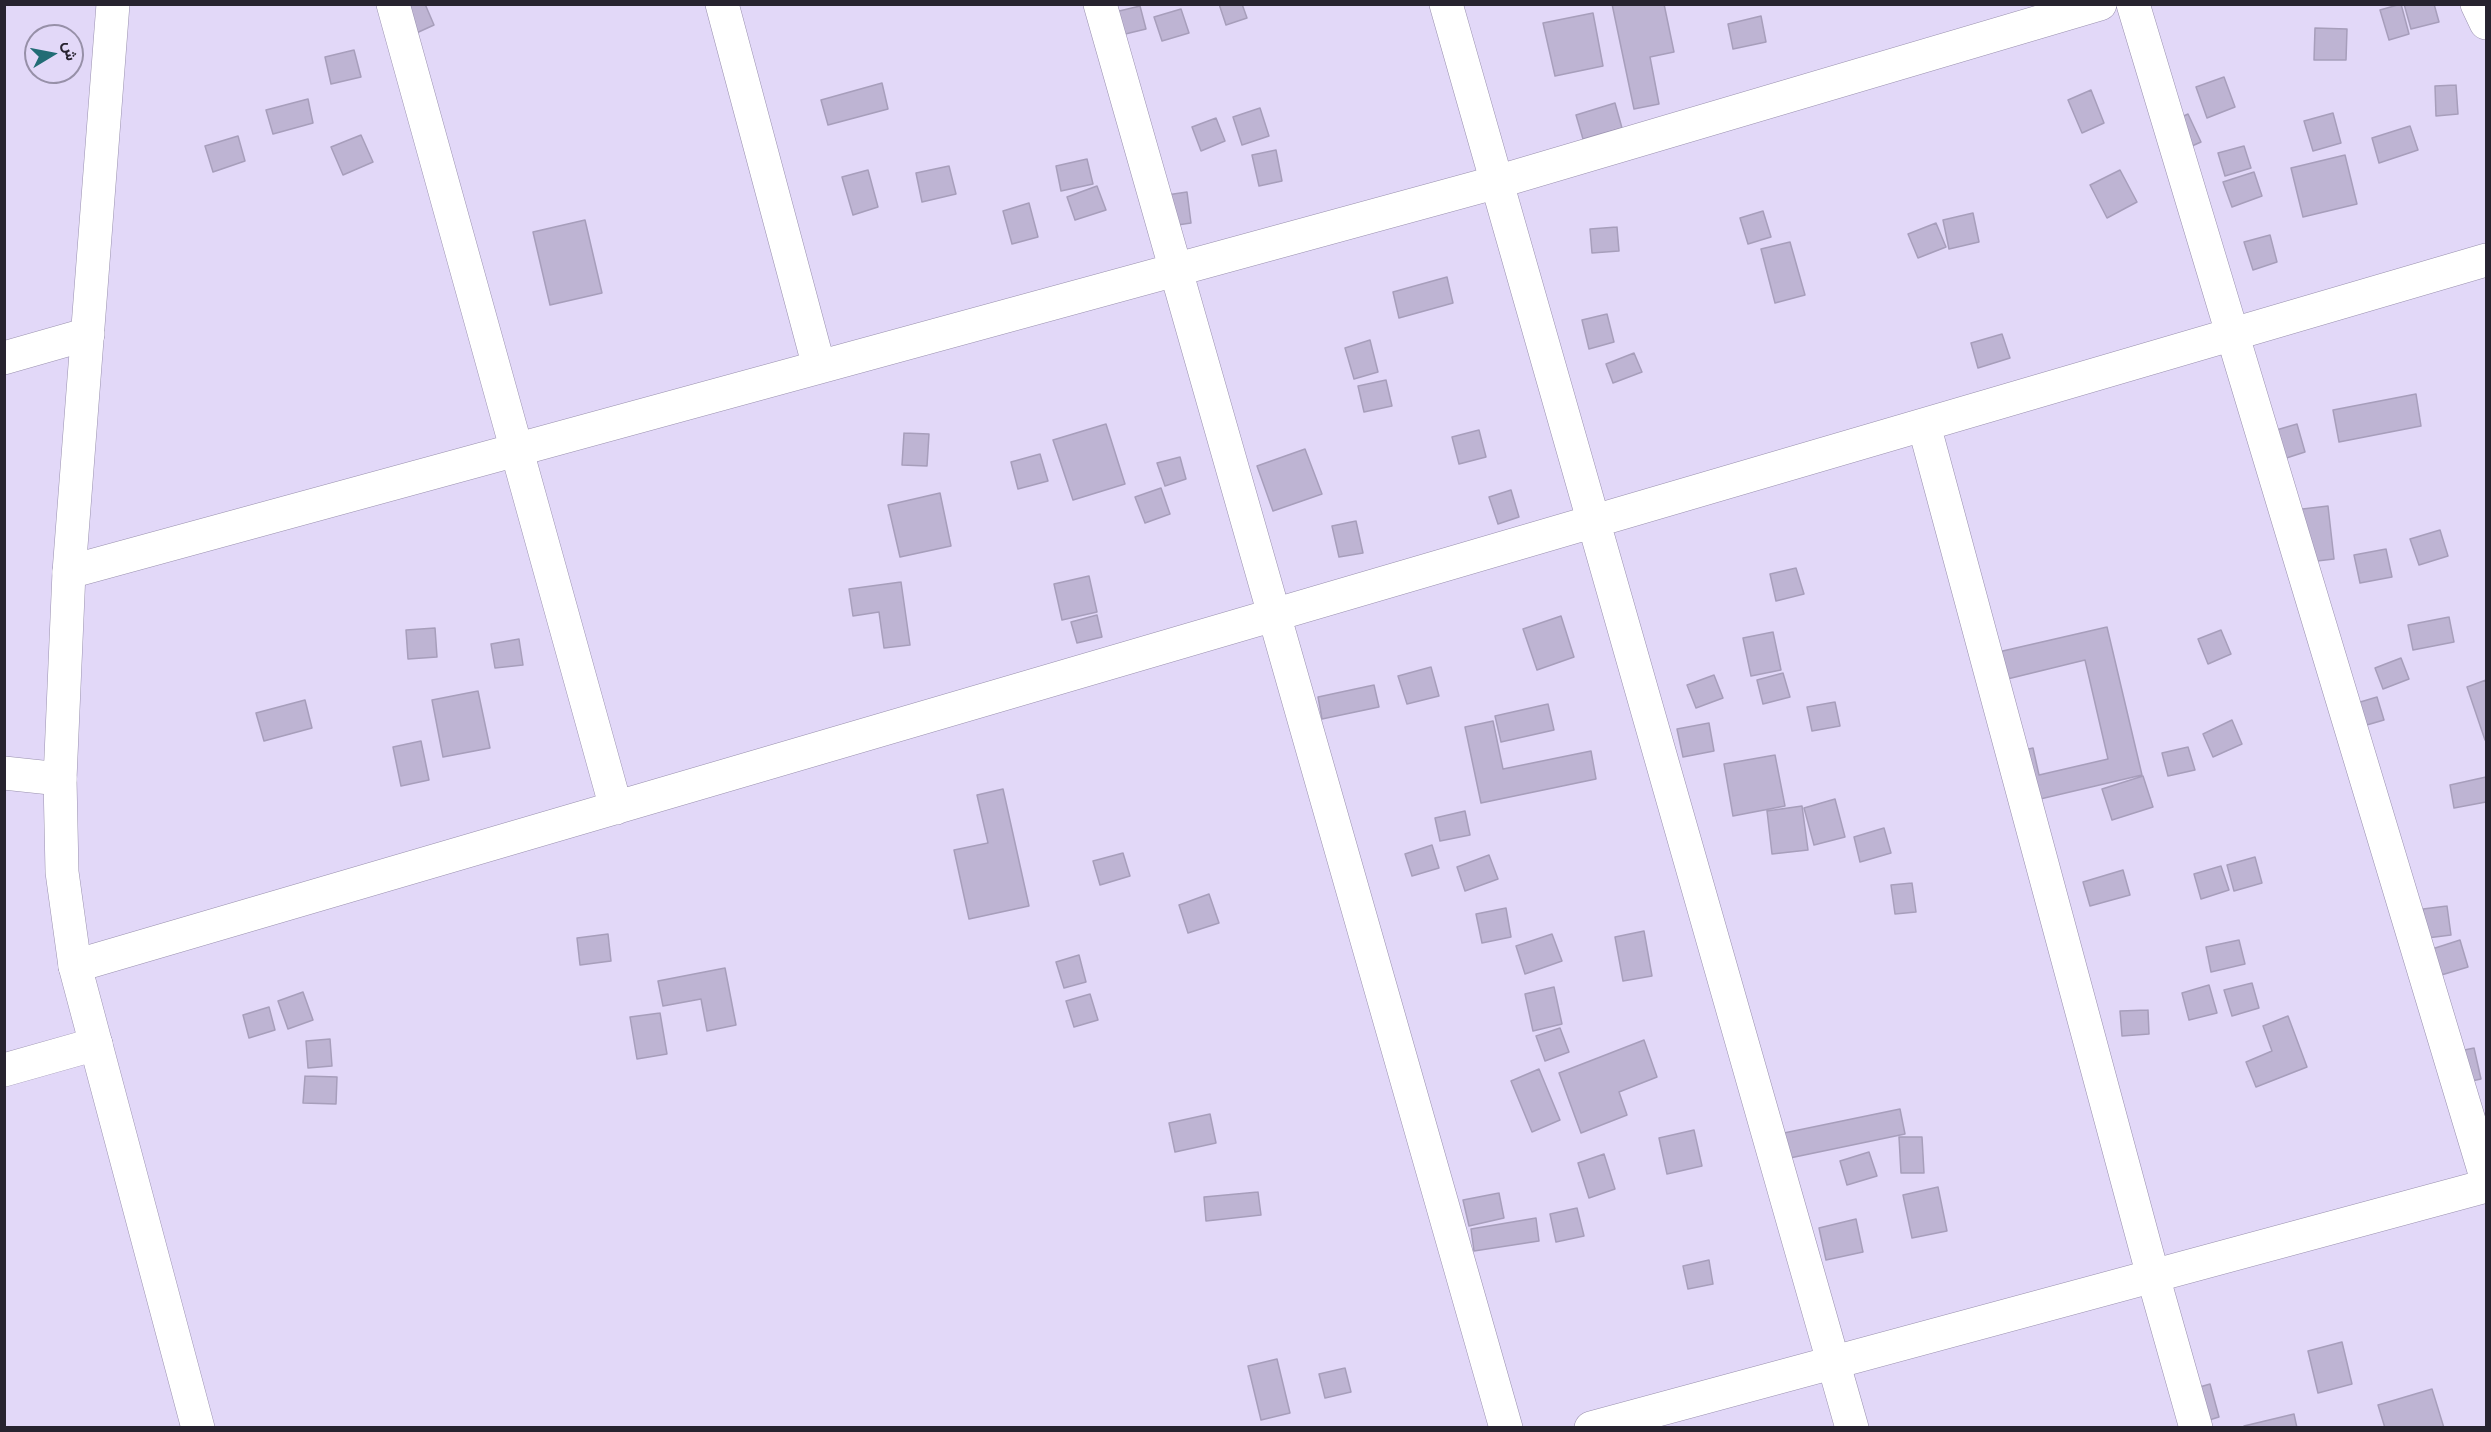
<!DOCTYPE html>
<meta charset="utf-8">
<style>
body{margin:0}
#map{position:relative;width:2491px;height:1432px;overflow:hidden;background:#e2d8f8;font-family:Bitter,Vazirmatn,serif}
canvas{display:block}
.frame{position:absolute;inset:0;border:6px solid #27232f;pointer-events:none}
.north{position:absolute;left:24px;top:24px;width:60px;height:60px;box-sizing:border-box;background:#e2d8f8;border:2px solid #9790a8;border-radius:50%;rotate:80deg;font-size:16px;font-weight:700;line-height:24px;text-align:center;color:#27232f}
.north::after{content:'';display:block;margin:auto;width:21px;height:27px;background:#226c75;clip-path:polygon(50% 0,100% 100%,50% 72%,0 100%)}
</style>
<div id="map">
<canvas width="2491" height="1432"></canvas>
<div class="frame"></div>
<div class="north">ش</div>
</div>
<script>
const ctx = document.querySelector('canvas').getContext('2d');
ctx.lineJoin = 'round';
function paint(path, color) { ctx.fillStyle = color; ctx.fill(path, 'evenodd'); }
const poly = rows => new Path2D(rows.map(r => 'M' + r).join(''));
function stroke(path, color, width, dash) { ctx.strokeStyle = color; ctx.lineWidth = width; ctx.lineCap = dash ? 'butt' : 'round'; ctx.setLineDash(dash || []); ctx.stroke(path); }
const building = poly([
 [400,4,425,4,434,25,412,35,400,4],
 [1219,4,1242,4,1247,18,1226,25,1219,4],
 [1612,4,1664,4,1674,52,1650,57,1659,104,1634,109,1612,4],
 [2401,4,2409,34,2389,40,2380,10,2401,4],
 [2404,4,2434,4,2439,22,2411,29,2404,4],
 [1140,6,1146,29,1117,36,1111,13,1140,6],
 [1181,9,1189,33,1162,41,1154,17,1181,9],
 [1593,13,1603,66,1555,76,1543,23,1593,13],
 [1761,16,1766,42,1733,49,1728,24,1761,16],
 [2315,28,2347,29,2346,60,2314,60,2315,28],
 [354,50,361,77,331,84,325,57,354,50],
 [2224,77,2235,107,2207,118,2196,87,2224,77],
 [882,83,888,109,828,125,821,100,882,83],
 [2456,85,2458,114,2436,116,2435,86,2456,85],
 [2091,90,2104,123,2082,133,2068,100,2091,90],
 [308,99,313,123,273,134,266,110,308,99],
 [1615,103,1622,128,1583,139,1576,115,1615,103],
 [1260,108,1269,136,1242,145,1233,117,1260,108],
 [2333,113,2341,143,2313,151,2304,121,2333,113],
 [2188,114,2201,142,2176,153,2164,125,2188,114],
 [1216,118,1225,141,1201,151,1192,127,1216,118],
 [2410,126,2418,150,2379,163,2372,138,2410,126],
 [361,135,373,162,343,175,331,147,361,135],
 [238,136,245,161,213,172,205,146,238,136],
 [2244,146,2251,168,2225,176,2218,153,2244,146],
 [1276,150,1282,181,1259,186,1252,155,1276,150],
 [2345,155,2357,204,2303,217,2291,168,2345,155],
 [1087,159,1093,184,1061,191,1056,166,1087,159],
 [949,166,956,194,922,202,916,173,949,166],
 [868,170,878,207,853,215,842,177,868,170],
 [2120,170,2137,202,2107,218,2090,185,2120,170],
 [2254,172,2262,196,2232,207,2223,182,2254,172],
 [1097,186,1106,210,1075,220,1067,197,1097,186],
 [1187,192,1191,223,1164,227,1160,196,1187,192],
 [1029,203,1038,237,1012,244,1003,211,1029,203],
 [1763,211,1771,237,1748,244,1740,218,1763,211],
 [1973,213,1979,242,1949,249,1943,220,1973,213],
 [585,220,602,293,550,305,533,232,585,220],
 [1936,223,1946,247,1918,258,1908,234,1936,223],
 [1617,227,1619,251,1592,253,1590,229,1617,227],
 [2270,235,2277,262,2253,270,2244,242,2270,235],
 [1790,242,1805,295,1775,303,1761,249,1790,242],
 [1447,277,1453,303,1399,318,1393,292,1447,277],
 [1607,314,1614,342,1589,349,1582,320,1607,314],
 [2002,334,2010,358,1978,368,1971,343,2002,334],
 [1370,340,1378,372,1354,379,1345,348,1370,340],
 [1634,353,1642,372,1613,383,1606,364,1634,353],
 [1386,380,1392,406,1364,412,1358,386,1386,380],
 [2416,394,2421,426,2339,442,2333,410,2416,394],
 [1106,424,1125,484,1073,500,1053,440,1106,424],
 [2297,424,2305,452,2274,462,2266,433,2297,424],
 [1479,430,1486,457,1459,464,1452,437,1479,430],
 [904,433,929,434,927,466,902,465,904,433],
 [1305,449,1322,494,1273,511,1257,466,1305,449],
 [1040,454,1048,481,1018,489,1011,462,1040,454],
 [1180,457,1186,479,1165,486,1157,463,1180,457],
 [1161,488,1170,514,1145,523,1135,497,1161,488],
 [1511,490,1519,517,1498,524,1489,497,1511,490],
 [940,493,951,546,900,557,888,505,940,493],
 [2328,506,2334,559,2300,563,2294,510,2328,506],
 [1356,521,1363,553,1339,557,1332,526,1356,521],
 [2440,530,2448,556,2419,565,2410,539,2440,530],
 [2386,549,2392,577,2360,583,2354,555,2386,549],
 [1796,568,1804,594,1776,601,1770,574,1796,568],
 [1089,576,1097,612,1062,620,1054,584,1089,576],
 [901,582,910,645,884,648,879,612,853,616,849,589,901,582],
 [1097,615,1102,637,1077,643,1071,622,1097,615],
 [1561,616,1574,657,1537,670,1523,629,1561,616],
 [2449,617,2454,642,2413,650,2408,625,2449,617],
 [2107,627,2142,775,2019,804,2007,754,2033,748,2039,775,2108,759,2085,660,1987,684,1981,656,2107,627],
 [435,628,437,657,408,659,406,630,435,628],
 [2221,630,2231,654,2208,664,2198,639,2221,630],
 [1773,632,1781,670,1751,676,1743,638,1773,632],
 [519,639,523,665,495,668,491,644,519,639],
 [2401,658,2409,679,2383,689,2375,668,2401,658],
 [1431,667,1439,696,1407,704,1398,676,1431,667],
 [1783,673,1790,697,1763,704,1757,680,1783,673],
 [1714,675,1723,698,1696,708,1687,685,1714,675],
 [2486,680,2486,739,2485,740,2467,687,2486,680],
 [1374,685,1379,707,1322,719,1318,697,1374,685],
 [478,691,490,748,443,757,432,700,478,691],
 [2377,697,2384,720,2353,729,2347,706,2377,697],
 [305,700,312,728,264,741,256,713,305,700],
 [1835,702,1840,726,1812,731,1807,707,1835,702],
 [1548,704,1554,730,1501,742,1495,716,1548,704],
 [2232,720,2242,744,2213,757,2203,734,2232,720],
 [1493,721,1503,769,1591,751,1596,779,1481,803,1465,727,1493,721],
 [1709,723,1714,751,1683,757,1677,729,1709,723],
 [421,741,429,780,401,786,393,747,421,741],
 [2188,747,2195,770,2168,776,2162,753,2188,747],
 [1775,755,1785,806,1733,816,1724,764,1775,755],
 [2143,776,2153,807,2112,820,2102,789,2143,776],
 [2486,777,2486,802,2454,808,2450,785,2486,777],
 [1003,789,1029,906,969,919,954,850,988,843,977,795,1003,789],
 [1835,799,1845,837,1814,845,1804,808,1835,799],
 [1802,806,1808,850,1772,854,1767,811,1802,806],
 [1465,811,1470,835,1440,841,1435,818,1465,811],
 [1884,828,1891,853,1860,862,1854,837,1884,828],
 [1432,845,1439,868,1412,876,1405,854,1432,845],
 [1123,853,1130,876,1100,885,1093,861,1123,853],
 [1489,855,1498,879,1465,891,1457,867,1489,855],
 [2255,857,2262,883,2234,891,2227,865,2255,857],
 [2221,866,2229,890,2201,899,2194,874,2221,866],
 [2123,870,2130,895,2090,906,2083,882,2123,870],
 [1912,883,1916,912,1895,914,1891,885,1912,883],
 [1209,894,1219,923,1188,933,1179,905,1209,894],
 [2447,906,2451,935,2427,938,2423,909,2447,906],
 [1506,908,1511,937,1482,943,1476,914,1506,908],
 [1644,931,1652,976,1623,981,1615,937,1644,931],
 [608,934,611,961,580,965,577,938,608,934],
 [1552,934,1562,961,1525,974,1516,946,1552,934],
 [2239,940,2245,964,2211,972,2206,947,2239,940],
 [2460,940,2468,967,2438,976,2429,950,2460,940],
 [1079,955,1086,982,1064,988,1056,962,1079,955],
 [725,968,736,1025,707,1031,701,999,663,1006,658,981,725,968],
 [2252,983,2259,1008,2232,1016,2224,990,2252,983],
 [2209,985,2217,1013,2189,1020,2182,993,2209,985],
 [1554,987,1562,1024,1533,1031,1525,994,1554,987],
 [303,992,313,1020,288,1029,278,1001,303,992],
 [1090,994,1098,1020,1074,1027,1066,1001,1090,994],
 [269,1007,275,1030,249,1038,243,1015,269,1007],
 [2148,1010,2149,1034,2122,1036,2120,1011,2148,1010],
 [660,1013,667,1054,637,1059,630,1017,660,1013],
 [2288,1016,2307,1067,2256,1087,2246,1062,2272,1051,2263,1026,2288,1016],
 [1560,1028,1569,1052,1545,1061,1536,1036,1560,1028],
 [330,1039,332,1066,308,1068,306,1041,330,1039],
 [1644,1040,1657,1077,1619,1092,1627,1115,1581,1133,1559,1073,1644,1040],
 [2474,1048,2481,1079,2458,1084,2450,1053,2474,1048],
 [1539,1069,1560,1120,1532,1132,1511,1081,1539,1069],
 [305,1076,337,1077,336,1104,303,1103,305,1076],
 [1900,1109,1905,1134,1790,1158,1784,1133,1900,1109],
 [1210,1114,1216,1143,1175,1152,1169,1123,1210,1114],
 [1694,1130,1702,1166,1667,1174,1659,1138,1694,1130],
 [1899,1137,1922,1137,1924,1173,1901,1173,1899,1137],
 [1869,1152,1877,1176,1847,1185,1840,1161,1869,1152],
 [1604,1154,1615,1189,1589,1198,1578,1163,1604,1154],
 [1938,1187,1947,1231,1912,1238,1903,1195,1938,1187],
 [1258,1192,1261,1215,1206,1221,1204,1197,1258,1192],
 [1499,1193,1504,1218,1469,1226,1463,1200,1499,1193],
 [1577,1208,1584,1236,1556,1242,1550,1214,1577,1208],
 [1536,1218,1539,1241,1474,1251,1471,1229,1536,1218],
 [1856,1219,1863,1252,1826,1260,1819,1228,1856,1219],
 [1709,1260,1713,1284,1688,1289,1683,1266,1709,1260],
 [2342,1342,2352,1384,2318,1393,2308,1351,2342,1342],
 [1277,1359,1290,1413,1261,1420,1248,1366,1277,1359],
 [1345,1368,1351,1392,1325,1398,1319,1374,1345,1368],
 [2210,1384,2219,1417,2196,1424,2186,1391,2210,1384],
 [2432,1389,2444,1428,2385,1428,2378,1405,2432,1389],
 [2294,1414,2297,1428,2244,1428,2244,1426,2294,1414]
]);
paint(building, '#beb4d3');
stroke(building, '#a79ebb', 1.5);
const street = poly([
 [393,4,616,808],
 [722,4,819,367],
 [1100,4,1506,1428],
 [1446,4,1852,1428],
 [2133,4,2486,1177],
 [2477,4,2486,23],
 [4,358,88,334],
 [1924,425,2153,1276,2196,1428],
 [69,572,1497,182,2100,4],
 [4,773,60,779],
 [75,966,2486,260],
 [4,1070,96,1044]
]);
const secondary = poly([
 [113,4,69,572,60,779,62,872,75,966,198,1428],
 [1591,1428,2486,1186]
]);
stroke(street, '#9990ae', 34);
stroke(secondary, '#9990ae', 34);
stroke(street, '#fff', 33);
stroke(secondary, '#fff', 33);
</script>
